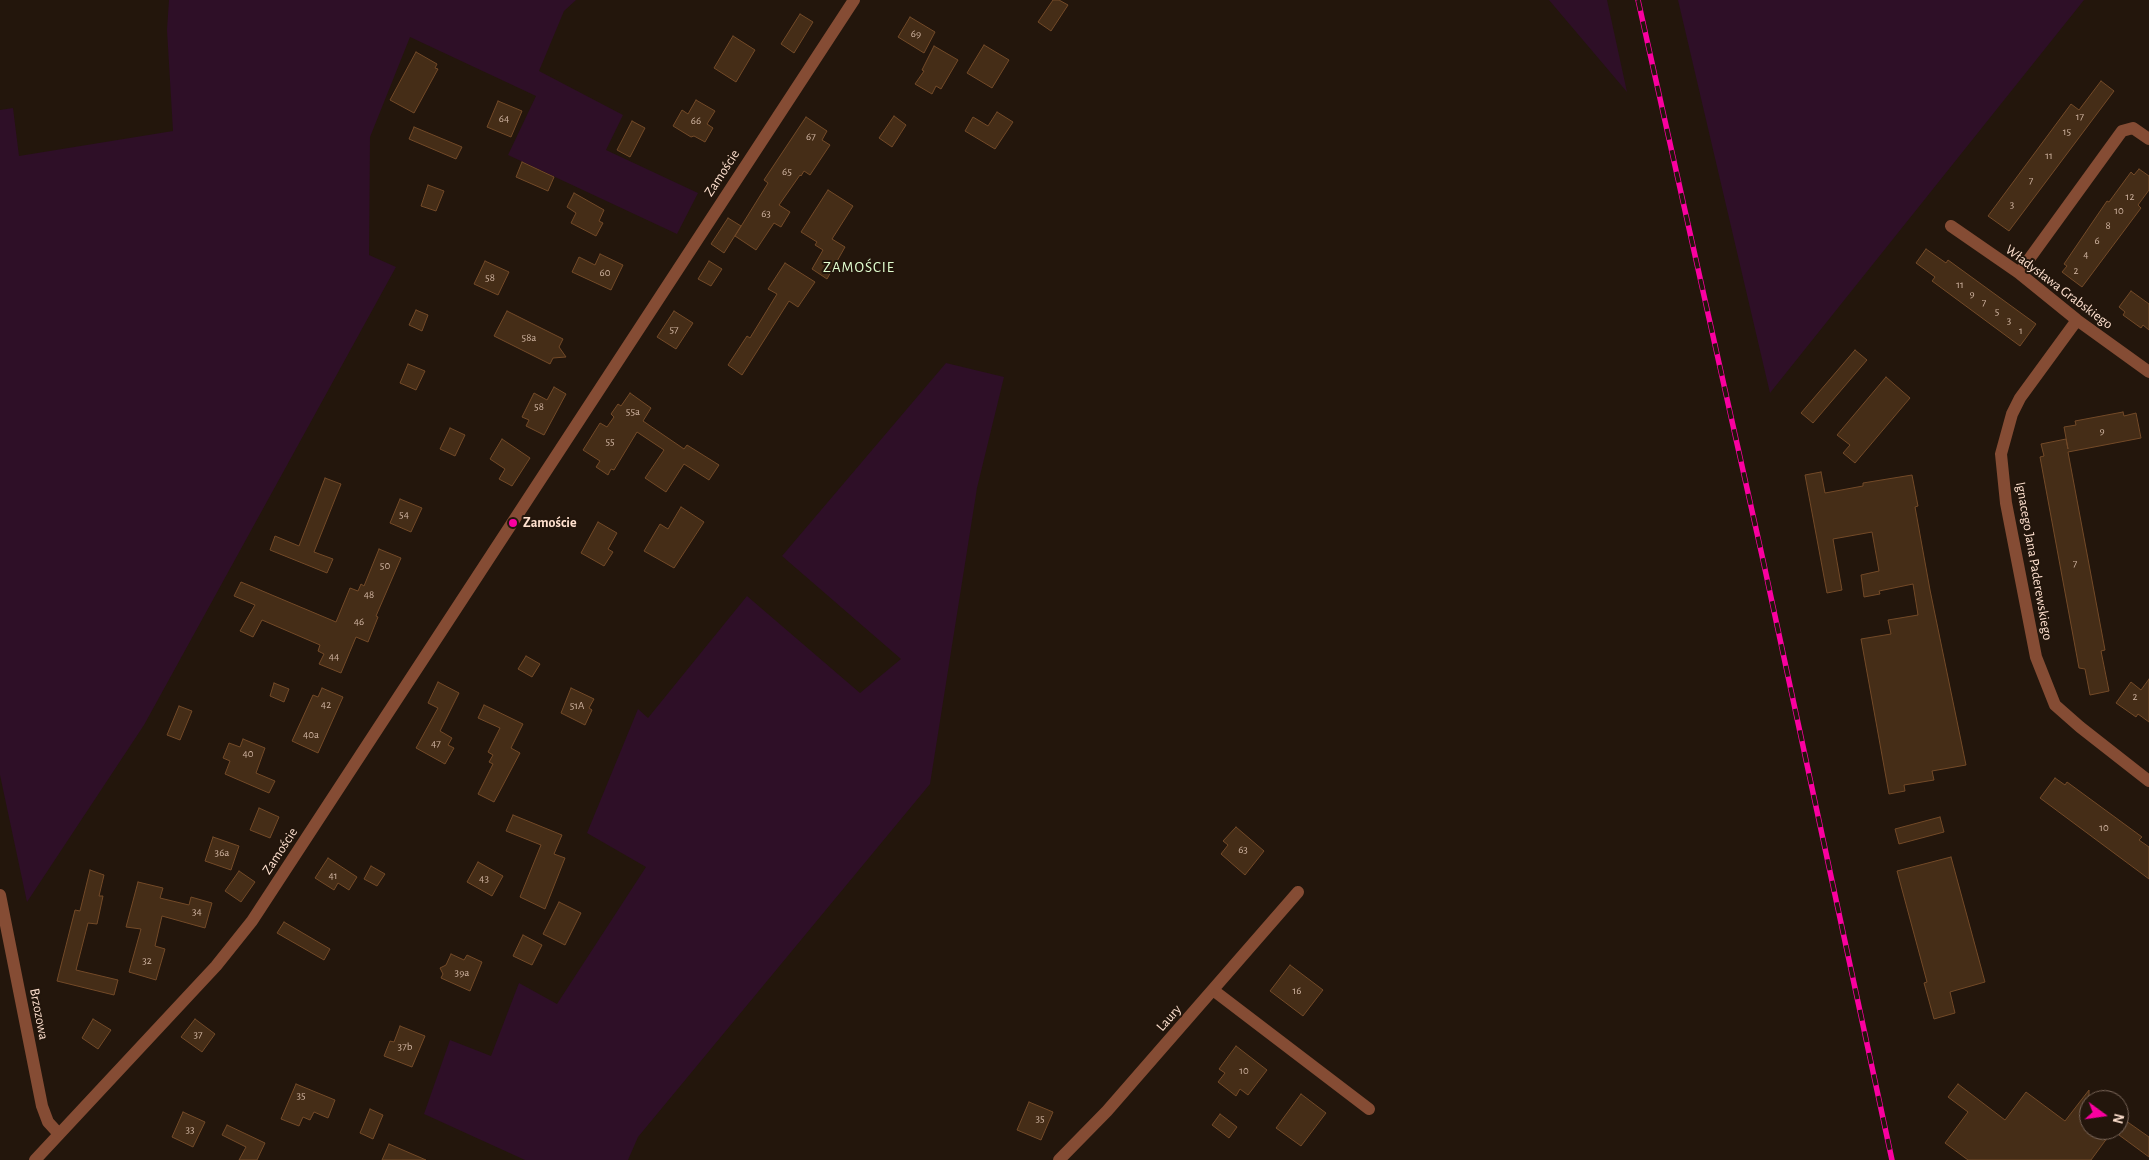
<!DOCTYPE html>
<meta charset="utf-8">
<style>
body{margin:0}
#map{position:relative;width:2149px;height:1160px;overflow:hidden;background:#23160c;font-family:"Alegreya Sans",sans-serif}
canvas{display:block}
.north{position:absolute;left:2079px;top:1090px;width:50px;height:50px;box-sizing:border-box;background:#23160c;border:1px solid #7b675a;border-radius:50%;rotate:104deg;font-size:14px;font-weight:700;line-height:20px;text-align:center;color:#ffe1cf}
.north::after{content:'';display:block;margin:auto;width:18px;height:22px;background:#fa00a0;clip-path:polygon(50% 0,100% 100%,50% 72%,0 100%)}
</style>
<div id="map">
<canvas width="2149" height="1160"></canvas>
<div class="north">N</div>
</div>
<script>
const ctx = document.querySelector('canvas').getContext('2d');
ctx.lineJoin = 'round';
function paint(path, color) { ctx.fillStyle = color; ctx.fill(path, 'evenodd'); }
const poly = rows => new Path2D(rows.map(r => 'M' + r).join(''));
function stroke(path, color, width, dash) { ctx.strokeStyle = color; ctx.lineWidth = width; ctx.lineCap = dash ? 'butt' : 'round'; ctx.setLineDash(dash || []); ctx.stroke(path); }
function drawText(font, color, halo, rows, align = 'center') {
  ctx.font = font + ' "Alegreya Sans",sans-serif'; ctx.lineWidth = 4; ctx.setLineDash([]); ctx.textBaseline = 'middle'; ctx.strokeStyle = halo; ctx.fillStyle = color; for (const [text, x, y, turn = 0] of rows) {
    ctx.save(); ctx.translate(x, y); ctx.rotate((+turn || 0) * Math.PI / 180); ctx.textAlign = isNaN(turn) ? turn : align; if (halo) ctx.strokeText(text, 0, 0); ctx.fillText(text, 0, 0); ctx.restore();
  }
}
paint(poly([
 [169,0,576,0,564,11,539,71,623,115,606,150,698,193,677,234,508,155,536,96,410,37,370,137,369,255,396,267,144,725,27,902,0,775,0,110,13,108,19,156,173,131,167,30],
 [1549,0,1607,0,1627,92],
 [1678,0,2084,0,1770,393],
 [946,363,1004,377,977,488,930,784,638,1137,628,1160,525,1160,424,1114,450,1040,491,1056,519,983,557,1004,646,867,587,833,638,709,648,718,747,596,860,693,901,659,782,556]
]), '#2e0f27');
const building = poly([
 [1053,0,1059,0,1068,5,1051,31,1038,22,1053,0],
 [800,14,813,22,794,53,781,44,800,14],
 [910,17,935,32,924,53,898,37,910,17],
 [733,36,755,50,736,82,714,68,733,36],
 [984,45,1009,60,992,88,967,73,984,45],
 [934,46,958,60,941,89,936,86,932,94,915,84,924,71,922,70,934,46],
 [416,52,437,64,435,68,438,69,414,113,390,100,416,52],
 [2101,81,2114,91,2009,231,1988,216,2071,104,2079,110,2101,81],
 [696,100,715,111,707,124,713,128,705,142,694,136,691,137,673,126,682,110,688,114,696,100],
 [498,101,522,111,511,137,487,127,498,101],
 [997,112,1013,122,995,149,965,131,973,117,988,126,997,112],
 [894,116,906,125,892,147,879,138,894,116],
 [806,117,827,131,822,140,830,145,810,175,804,171,801,176,800,175,779,205,790,212,781,227,774,223,756,250,735,236,768,183,764,180,806,117],
 [632,121,645,128,630,157,617,150,632,121],
 [414,127,462,147,456,159,409,139,414,127],
 [522,162,554,177,548,191,516,177,522,162],
 [2139,169,2149,176,2149,190,2138,205,2141,208,2082,287,2062,272,2067,266,2064,264,2107,201,2109,202,2131,172,2134,175,2139,169],
 [428,185,444,191,436,211,421,206,428,185],
 [828,190,853,206,832,239,845,247,827,279,812,269,823,250,815,245,817,242,801,232,828,190],
 [574,193,604,210,599,221,603,223,596,236,571,223,576,213,567,207,574,193],
 [728,218,741,226,724,253,711,244,728,218],
 [1926,249,1946,263,1948,260,2036,324,2020,346,1932,281,1935,277,1916,263,1926,249],
 [600,254,623,265,611,290,572,272,579,257,595,265,600,254],
 [485,261,509,272,498,295,474,284,485,261],
 [709,261,722,269,711,286,698,279,709,261],
 [785,263,815,282,798,307,789,301,742,375,728,365,747,336,750,338,777,294,768,289,785,263],
 [2131,291,2149,304,2149,330,2143,325,2141,328,2123,315,2125,312,2119,307,2131,291],
 [416,310,428,315,422,331,409,325,416,310],
 [507,311,563,339,559,347,566,357,553,358,550,364,494,336,507,311],
 [674,311,693,323,676,349,657,337,674,311],
 [1855,350,1867,360,1813,423,1801,413,1855,350],
 [408,364,425,371,416,390,400,383,408,364],
 [1886,377,1910,398,1855,463,1843,453,1850,445,1837,435,1886,377],
 [554,387,566,394,544,435,526,426,529,420,522,417,534,393,547,400,554,387],
 [630,393,651,408,643,421,684,449,687,445,719,465,709,480,684,464,666,492,645,478,664,450,637,432,614,470,611,469,608,475,596,467,600,461,583,450,600,423,607,427,614,417,611,414,618,404,621,406,630,393],
 [2123,412,2124,416,2136,413,2141,438,2068,452,2105,650,2101,651,2109,691,2090,695,2085,669,2079,668,2040,457,2044,456,2041,444,2066,439,2068,449,2064,427,2076,425,2075,421,2123,412],
 [450,428,465,435,455,456,440,449,450,428],
 [502,439,530,458,512,486,499,479,505,469,490,459,502,439],
 [1821,472,1825,493,1863,486,1863,483,1912,475,1918,506,1915,507,1930,590,1966,765,1932,771,1934,780,1904,785,1905,791,1889,794,1861,639,1891,634,1888,620,1918,615,1913,584,1879,591,1880,594,1864,597,1861,575,1879,571,1872,532,1833,539,1842,590,1827,593,1805,475,1821,472],
 [325,478,341,484,314,552,333,559,327,573,270,550,275,536,299,546,325,478],
 [400,499,422,508,411,532,390,523,400,499],
 [681,507,704,522,674,568,644,551,660,524,668,529,681,507],
 [598,522,617,533,608,549,613,552,604,566,581,553,598,522],
 [379,549,401,558,376,616,378,617,368,642,356,637,341,673,319,664,324,654,318,651,320,645,262,620,253,637,240,631,255,605,234,596,241,582,336,622,350,588,358,591,361,584,364,586,379,549],
 [526,656,540,664,532,677,518,669,526,656],
 [2149,679,2149,722,2138,714,2136,717,2116,703,2131,682,2141,690,2149,679],
 [438,682,459,693,440,731,452,738,448,745,454,748,445,764,416,748,438,708,428,703,438,682],
 [274,683,289,689,284,702,270,696,274,683],
 [322,688,343,697,318,753,292,741,313,695,318,697,322,688],
 [571,688,594,699,589,708,592,710,585,725,561,713,571,688],
 [484,705,523,724,511,748,520,753,494,802,478,794,493,764,489,762,493,755,488,752,500,728,478,718,484,705],
 [179,706,192,711,180,740,167,735,179,706],
 [243,739,265,748,256,773,275,781,269,793,225,774,230,761,223,758,229,743,240,747,243,739],
 [2055,778,2065,785,2067,782,2142,837,2139,840,2149,847,2149,879,2040,798,2055,778],
 [259,808,279,817,270,838,250,830,259,808],
 [513,815,562,835,554,854,565,858,545,909,520,897,541,845,506,831,513,815],
 [1940,817,1944,832,1899,844,1895,829,1940,817],
 [1236,827,1264,851,1245,875,1221,854,1228,845,1223,841,1236,827],
 [213,837,239,846,231,870,205,861,213,837],
 [1951,857,1985,982,1950,992,1955,1013,1934,1019,1924,983,1927,982,1897,871,1951,857],
 [328,858,357,877,349,890,338,883,334,890,315,878,328,858],
 [478,862,503,876,492,896,467,882,478,862],
 [371,866,385,874,377,886,364,879,371,866],
 [90,870,104,875,99,896,103,896,97,924,88,923,76,970,118,980,114,995,57,981,75,910,80,911,90,870],
 [239,871,255,882,241,902,225,891,239,871],
 [138,882,163,888,160,898,189,905,191,897,212,903,205,928,162,916,155,946,165,949,156,980,129,972,141,929,126,927,138,882],
 [559,902,581,913,565,945,543,934,559,902],
 [284,922,330,949,324,960,277,933,284,922],
 [523,935,542,945,532,965,513,956,523,935],
 [451,954,464,960,467,955,482,962,470,991,441,978,443,974,440,968,446,965,451,954],
 [1290,965,1323,990,1303,1016,1270,991,1290,965],
 [93,1019,111,1030,98,1049,82,1038,93,1019],
 [195,1019,215,1034,202,1052,181,1037,195,1019],
 [400,1026,425,1036,412,1067,384,1056,390,1041,394,1042,400,1026],
 [1236,1046,1267,1070,1248,1095,1240,1089,1236,1096,1218,1082,1225,1073,1219,1069,1236,1046],
 [296,1084,335,1100,328,1118,314,1112,310,1120,303,1117,299,1126,281,1119,296,1084],
 [1958,1084,2005,1120,2026,1092,2065,1121,2089,1090,2089,1130,2113,1130,2091,1160,1968,1160,1945,1143,1968,1112,1948,1097,1958,1084],
 [1301,1094,1326,1113,1301,1146,1276,1128,1301,1094],
 [1029,1102,1053,1112,1041,1140,1017,1130,1029,1102],
 [370,1109,383,1115,373,1139,360,1133,370,1109],
 [183,1112,205,1122,193,1147,172,1137,183,1112],
 [1220,1114,1237,1127,1229,1138,1212,1125,1220,1114],
 [2119,1116,2149,1137,2149,1157,2119,1135,2119,1116],
 [227,1125,265,1143,257,1160,239,1160,246,1147,222,1135,227,1125],
 [389,1144,426,1160,382,1160,389,1144]
]);
paint(building, '#452d17');
stroke(building, '#734a28', 1);
stroke(poly([
 [1951,226,2019,273,2077,320,2149,372],
 [2019,273,2122,131,2133,128,2149,139],
 [2077,320,2020,398,2012,414,2001,454,2006,503,2036,657,2055,705,2080,727,2149,781],
 [0,895,42,1106,48,1122,59,1134],
 [1213,990,1369,1109],
 [35,1160,216,966,252,921,854,0],
 [1059,1160,1107,1111,1298,892]
]), '#854c34', 12);
const rail = poly([
 [1638,0,1763,560,1892,1160]
]);
stroke(rail, '#fa00a0', 5.5);
stroke(rail, '#23160c', 4, [11]);
for (const [x, y, r, color] of [
 [513,523,5,"#fa00a0"]
]) { const dot = new Path2D(); dot.arc(x, y, r, 0, 2 * Math.PI); ctx.fillStyle = color; ctx.fill(dot); stroke(dot, '#23160c', 2); }
drawText('11px', '#d0b4a1', null, [
 ["69",916,34],
 ["17",2080,117],
 ["64",504,119],
 ["66",696,121],
 ["15",2067,132],
 ["67",811,137],
 ["11",2049,156],
 ["65",787,172],
 ["7",2031,181],
 ["12",2130,197],
 ["3",2012,205],
 ["10",2119,211],
 ["63",766,214],
 ["8",2108,226],
 ["6",2097,241],
 ["4",2086,255],
 ["2",2076,271],
 ["60",605,273],
 ["58",490,278],
 ["11",1960,285],
 ["9",1972,294],
 ["7",1984,303],
 ["5",1997,312],
 ["3",2009,321],
 ["57",674,330],
 ["1",2021,331],
 ["58a",529,338],
 ["58",539,407],
 ["55a",633,412],
 ["9",2102,431],
 ["55",610,442],
 ["54",404,515],
 ["7",2075,564],
 ["50",385,566],
 ["48",369,595],
 ["46",359,622],
 ["44",334,657],
 ["2",2135,697],
 ["42",326,705],
 ["51A",577,706],
 ["40a",311,735],
 ["47",436,744],
 ["40",248,754],
 ["10",2104,828],
 ["63",1243,850],
 ["36a",222,853],
 ["41",333,876],
 ["43",484,879],
 ["34",197,912],
 ["32",147,961],
 ["39a",462,973],
 ["16",1297,991],
 ["37",198,1035],
 ["37b",405,1047],
 ["10",1244,1071],
 ["35",301,1096],
 ["35",1040,1119],
 ["33",190,1130]
]);
drawText('14px', '#ffe1cf', '#23160c', [
 ["Zamoście",722,173,-57],
 ["Władysława Grabskiego",2059,287,37],
 ["Ignacego Jana Paderewskiego",2034,561,80],
 ["Zamoście",280,851,-57],
 ["Brzozowa",39,1014,79],
 ["Laury",1169,1018,-49]
]);
drawText('bold 14px', '#ffe1cf', '#23160c', [
 ["Zamoście",523,523]
], 'left');
ctx.letterSpacing = '1px';
drawText('15px', '#e2ffd1', '#23160c', [
 ["ZAMOŚCIE",859,267]
]);
ctx.letterSpacing = '0px';
</script>
